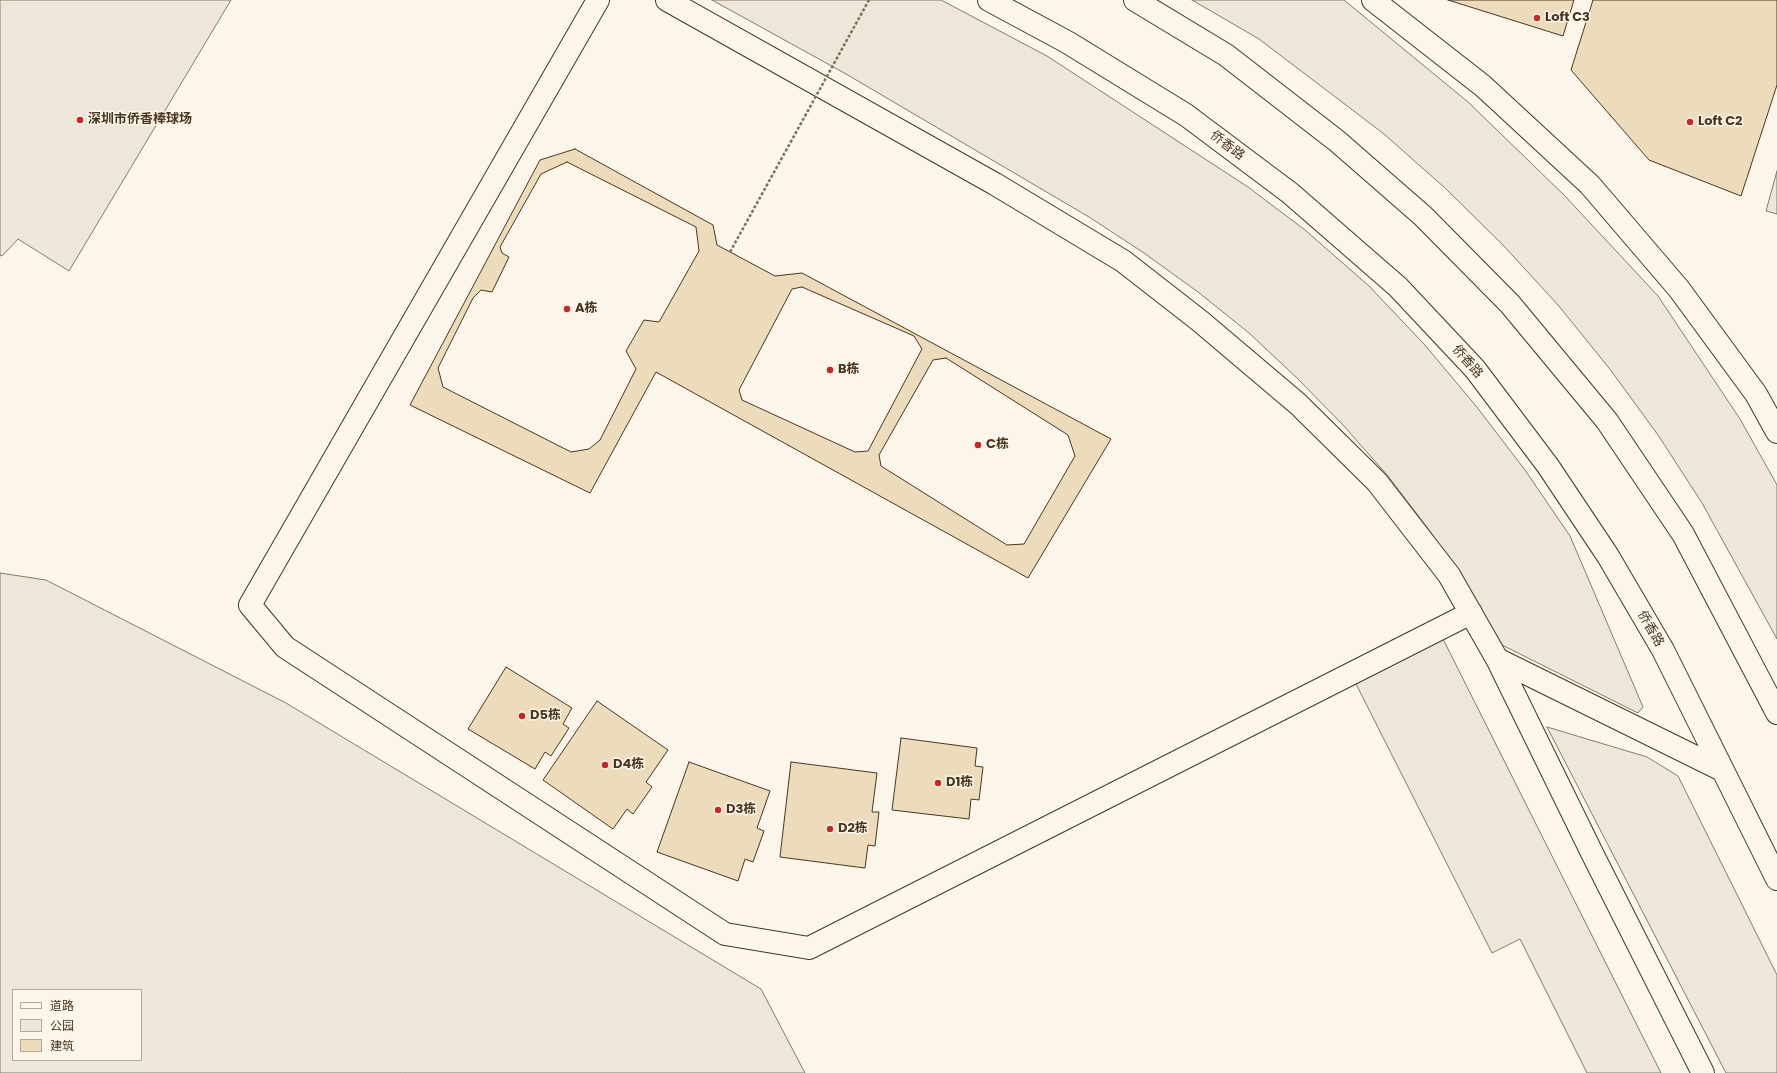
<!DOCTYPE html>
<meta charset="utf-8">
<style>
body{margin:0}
#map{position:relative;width:1777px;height:1073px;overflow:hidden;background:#fbf6e9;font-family:Poppins,"Noto Sans SC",sans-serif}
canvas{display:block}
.legend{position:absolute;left:12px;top:989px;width:130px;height:72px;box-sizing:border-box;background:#fbf6e9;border:1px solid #b4a999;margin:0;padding:5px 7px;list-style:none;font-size:12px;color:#4a3520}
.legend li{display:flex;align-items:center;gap:8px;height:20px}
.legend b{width:20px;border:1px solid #b4a999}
</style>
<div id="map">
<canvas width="1777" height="1073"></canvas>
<ul class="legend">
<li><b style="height:5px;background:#fbf6e9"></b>道路</li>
<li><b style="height:11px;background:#ede6d9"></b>公园</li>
<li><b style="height:11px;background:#ecdcbc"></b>建筑</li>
</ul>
</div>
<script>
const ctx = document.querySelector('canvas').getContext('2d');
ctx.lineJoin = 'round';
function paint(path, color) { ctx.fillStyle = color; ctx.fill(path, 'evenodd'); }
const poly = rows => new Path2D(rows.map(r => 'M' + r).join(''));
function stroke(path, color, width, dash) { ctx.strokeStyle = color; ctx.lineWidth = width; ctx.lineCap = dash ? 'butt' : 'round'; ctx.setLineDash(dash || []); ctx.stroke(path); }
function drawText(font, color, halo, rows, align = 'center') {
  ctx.font = font + ' Poppins,"Noto Sans SC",sans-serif'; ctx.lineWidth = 3; ctx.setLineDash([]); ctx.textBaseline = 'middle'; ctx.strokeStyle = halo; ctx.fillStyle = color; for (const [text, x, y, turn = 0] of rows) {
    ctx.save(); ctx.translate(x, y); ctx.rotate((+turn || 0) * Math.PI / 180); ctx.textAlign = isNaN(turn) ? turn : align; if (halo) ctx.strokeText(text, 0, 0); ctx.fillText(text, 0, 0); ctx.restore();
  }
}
const green = poly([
 [0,0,231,0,69,271,18,239,3,255,0,256,0,0],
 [712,0,941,0,1047,56,1248,187,1305,230,1369,286,1424,344,1476,406,1525,470,1570,536,1643,707,1638,713,1502,645,1468,587,1429,530,1388,476,1343,425,1297,378,1249,333,1198,292,1144,253,1089,217,846,74,712,0],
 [1192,0,1344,0,1468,102,1564,195,1658,296,1740,419,1777,485,1777,639,1702,503,1658,435,1609,368,1558,305,1503,245,1445,188,1384,134,1259,39,1192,0],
 [0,573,46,580,286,703,761,989,805,1073,0,1073,0,573],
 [13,990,141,990,141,1060,13,1060,13,990],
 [1442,637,1661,1073,1587,1073,1520,939,1492,953,1354,680,1442,637],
 [1547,727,1647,757,1678,776,1777,975,1777,1073,1726,1073,1547,727]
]);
paint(green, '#ede6d9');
stroke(green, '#887966', 1);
const parking = poly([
 [1777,171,1777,214,1766,211,1777,171]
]);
paint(parking, '#ede7d9');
stroke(parking, '#887966', 1);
const building = poly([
 [1448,0,1574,0,1563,36,1448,0],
 [1593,0,1777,0,1777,85,1741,196,1649,160,1571,70,1593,0],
 [575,149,713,225,717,245,775,276,802,273,1111,439,1028,578,656,372,590,493,410,405,540,160,575,149],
 [567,162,696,227,699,251,659,322,644,320,626,351,636,369,600,440,589,449,571,452,443,387,438,368,473,298,481,290,492,292,509,257,502,253,500,247,541,174,567,162],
 [802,287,914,336,922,349,868,451,855,452,742,400,739,390,792,289,802,287],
 [946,358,1068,435,1075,456,1024,544,1007,545,881,466,879,455,933,360,946,358],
 [506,667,572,708,563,724,569,728,551,756,545,752,535,769,468,729,506,667],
 [597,701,668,750,646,782,652,787,633,814,627,809,613,829,543,780,597,701],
 [901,738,977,748,975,766,983,767,979,800,971,799,969,819,892,810,901,738],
 [689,762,770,791,757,828,764,831,753,862,745,859,738,881,657,852,689,762],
 [791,762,877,773,872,812,879,812,875,846,868,845,865,868,780,857,791,762]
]);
paint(building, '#ecdcbc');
stroke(building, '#4a3520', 1);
const minor = poly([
 [598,0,250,605,285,647,725,934,809,948,1471,613]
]);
const major = poly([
 [667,0,995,184,1123,261,1200,321,1298,404,1377,482,1449,575,1497,659,1593,855,1703,1073],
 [989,0,1067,42,1186,115,1290,193,1398,287,1475,369,1548,466,1608,556,1663,650,1777,879],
 [1135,0,1226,55,1337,141,1423,216,1510,304,1607,421,1683,534,1777,713],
 [1373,0,1483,86,1590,185,1679,289,1756,394,1777,432],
 [1497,659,1722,770]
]);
stroke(minor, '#4a3520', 24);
stroke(major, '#4a3520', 24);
stroke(minor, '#fbf6e9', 22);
stroke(major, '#fbf6e9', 22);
stroke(poly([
 [730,252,869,0]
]), '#7f6f5c', 2.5, [3, 2]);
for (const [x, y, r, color] of [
 [1537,18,4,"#c62828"],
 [80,120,4,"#c62828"],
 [1690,122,4,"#c62828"],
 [567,309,4,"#c62828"],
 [830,370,4,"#c62828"],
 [978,445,4,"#c62828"],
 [522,716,4,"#c62828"],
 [605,765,4,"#c62828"],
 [938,783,4,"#c62828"],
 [718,810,4,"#c62828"],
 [830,829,4,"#c62828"]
]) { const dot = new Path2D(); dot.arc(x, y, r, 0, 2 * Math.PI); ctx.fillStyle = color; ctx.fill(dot); stroke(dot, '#fbf6e9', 1.5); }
drawText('bold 13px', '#4a3520', '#fbf6e9', [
 ["Loft C3",1545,18],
 ["深圳市侨香棒球场",88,120],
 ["Loft C2",1698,122],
 ["A栋",575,309],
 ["B栋",838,370],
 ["C栋",986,445],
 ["D5栋",530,716],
 ["D4栋",613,765],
 ["D1栋",946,783],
 ["D3栋",726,810],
 ["D2栋",838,829]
], 'left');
drawText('13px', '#4a3520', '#fbf6e9', [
 ["侨香路",1227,146,37],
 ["侨香路",1467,362,49],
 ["侨香路",1650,629,60]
]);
</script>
